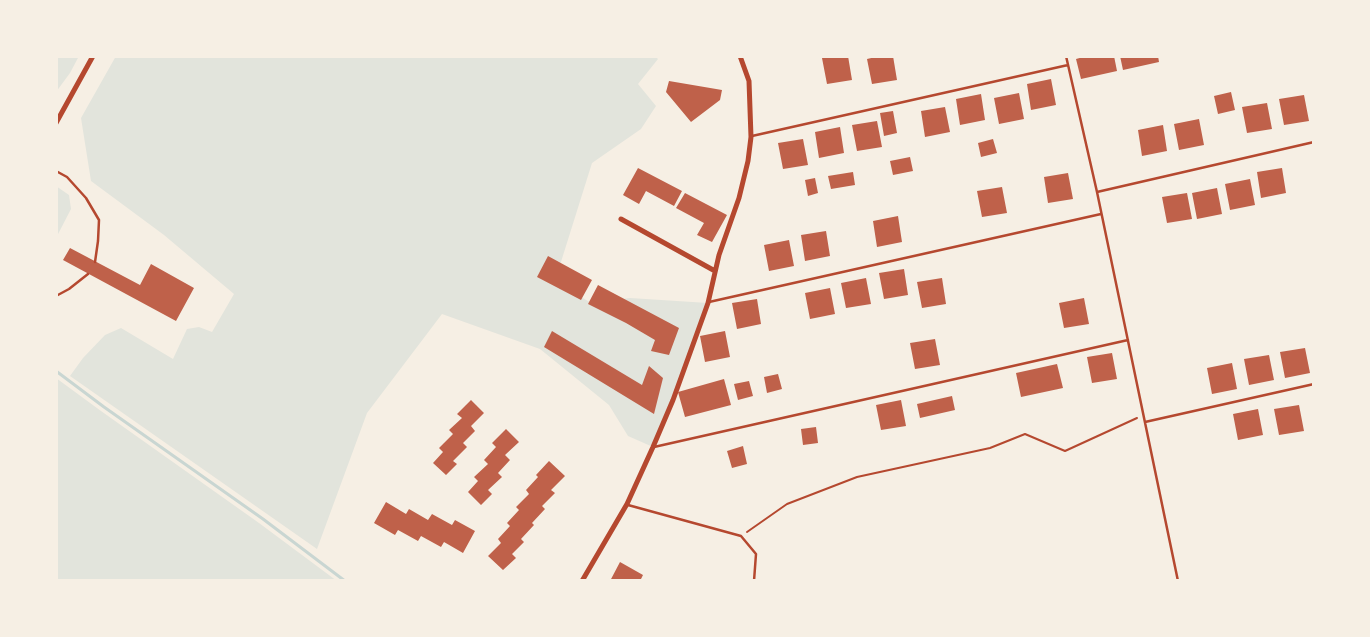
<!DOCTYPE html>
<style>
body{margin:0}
#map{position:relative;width:1370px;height:637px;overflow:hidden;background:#f6efe4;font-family:"Exo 2",sans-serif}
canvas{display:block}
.frame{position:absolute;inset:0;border:58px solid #f6efe4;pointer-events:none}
</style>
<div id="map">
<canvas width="1370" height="637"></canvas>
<div class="frame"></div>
</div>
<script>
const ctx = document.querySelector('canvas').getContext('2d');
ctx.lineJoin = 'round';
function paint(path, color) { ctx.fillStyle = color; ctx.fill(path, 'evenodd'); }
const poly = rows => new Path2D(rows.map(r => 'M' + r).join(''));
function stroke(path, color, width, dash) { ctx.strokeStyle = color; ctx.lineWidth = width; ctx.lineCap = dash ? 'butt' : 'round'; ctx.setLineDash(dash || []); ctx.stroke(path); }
paint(poly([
 [56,56,79,56,70,73,56,92],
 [116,56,655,56,658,59,638,84,656,106,641,129,592,163,555,281,591,303,630,298,708,303,653,447,628,436,609,405,540,349,442,314,367,413,317,549,70,376,83,358,105,335,121,328,173,359,187,329,199,327,212,332,234,294,164,235,91,181,81,118],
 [56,186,69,195,71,209,56,238],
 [56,378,101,411,259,523,337,581,56,581]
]), '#e2e4dc');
stroke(poly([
 [56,371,104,407,263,519,345,581]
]), '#c9d6d2', 3);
paint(poly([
 [834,56,848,56,852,80,827,84,822,58],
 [880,56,893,56,897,80,872,84,867,59],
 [1087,56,1114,56,1117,71,1081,79,1076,59],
 [1120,56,1158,56,1159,62,1123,70],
 [1051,79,1056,105,1031,110,1027,84],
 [669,81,722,90,720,100,691,122,666,92],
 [1231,92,1235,110,1218,114,1214,96],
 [1019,93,1024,119,999,124,994,98],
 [981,94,985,120,960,125,956,99],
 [1304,95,1309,121,1284,125,1279,99],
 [1267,103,1272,129,1247,133,1242,107],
 [945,107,950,132,925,137,921,111],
 [893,111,897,133,884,136,880,113],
 [1199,119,1204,145,1179,150,1174,124],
 [877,121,882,147,857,151,852,125],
 [1163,125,1167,151,1142,156,1138,130],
 [840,127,844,153,819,158,815,132],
 [803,139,808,165,783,169,778,143],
 [993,139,997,153,981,157,978,143],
 [910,157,913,171,893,175,890,161],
 [638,168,682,191,674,206,646,191,639,204,623,195],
 [1282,168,1286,193,1261,198,1257,172],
 [853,172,855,185,831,189,828,176],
 [1068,173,1073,199,1048,203,1044,177],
 [815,178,818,193,808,196,805,180],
 [1250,179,1255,205,1230,210,1225,184],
 [1002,187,1007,213,982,217,977,191],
 [1217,188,1222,214,1197,219,1192,193],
 [685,193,727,215,712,242,697,235,704,223,676,208],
 [1187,193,1192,219,1167,223,1162,197],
 [898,216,902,242,877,247,873,221],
 [826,231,830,256,805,261,801,235],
 [789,240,794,266,769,271,764,245],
 [70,248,140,285,151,264,194,288,176,321,63,260],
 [548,256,592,280,581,300,537,277],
 [904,269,908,295,884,299,879,273],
 [866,278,871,304,846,308,841,283],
 [942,278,946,304,922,308,917,282],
 [598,285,679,328,669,355,651,351,655,340,626,323,588,304],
 [830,288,835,314,810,319,805,293],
 [1084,298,1089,324,1064,328,1059,303],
 [757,299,761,324,737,329,732,303],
 [552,331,642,385,649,366,663,378,654,414,544,347],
 [725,331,730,357,705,362,700,336],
 [935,339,940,365,915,369,910,343],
 [1305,348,1310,373,1285,378,1280,352],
 [1112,353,1117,379,1092,383,1087,357],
 [1269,355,1274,380,1249,385,1244,359],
 [1232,363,1237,389,1212,394,1207,368],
 [1057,364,1063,388,1021,397,1016,373],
 [778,374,782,389,767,393,764,377],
 [724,379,731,405,685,417,678,392],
 [749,381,753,396,738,400,734,384],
 [952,396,955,410,920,418,917,404],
 [471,400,484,413,471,426,475,431,463,443,467,447,453,461,457,464,446,475,433,463,443,452,439,448,453,434,449,430,462,418,457,414],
 [901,400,906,426,881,430,876,405],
 [1299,405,1304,431,1279,435,1274,409],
 [1258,409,1263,435,1238,440,1233,414],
 [816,427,818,443,803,445,801,429],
 [506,429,519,442,505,455,510,460,498,473,502,477,488,490,492,494,481,505,468,492,478,481,474,477,488,464,484,460,496,447,492,443],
 [743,446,747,464,732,468,727,451],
 [549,461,565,476,551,490,555,493,542,506,545,509,532,523,534,525,521,539,524,542,512,554,516,558,503,570,488,556,501,543,498,539,510,526,507,523,519,510,516,507,529,494,526,490,538,477,536,475],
 [386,502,406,514,409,509,428,520,432,514,452,525,455,520,475,531,463,553,444,542,441,547,421,536,418,541,398,530,395,535,374,523],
 [620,562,643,575,640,581,610,581]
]), '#bf614a');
stroke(poly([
 [747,532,787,504,857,477,990,448,1025,434,1065,451,1137,418]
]), '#b5482f', 2);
stroke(poly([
 [1066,56,1097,192,1178,581],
 [752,136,1068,65],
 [56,171,67,177,86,198,99,220,98,241,95,262],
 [1097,192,1314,142],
 [56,296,69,289,88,274],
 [709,302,1101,214],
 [1145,422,1314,384],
 [654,447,1128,340],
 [628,505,741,536,756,554,754,581]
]), '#b5482f', 2.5);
stroke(poly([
 [56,123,93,56],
 [621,219,715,271],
 [582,581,627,504,653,447,673,400,708,303,719,255,739,198,748,161,751,137,749,81,740,56]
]), '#b5482f', 5);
</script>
